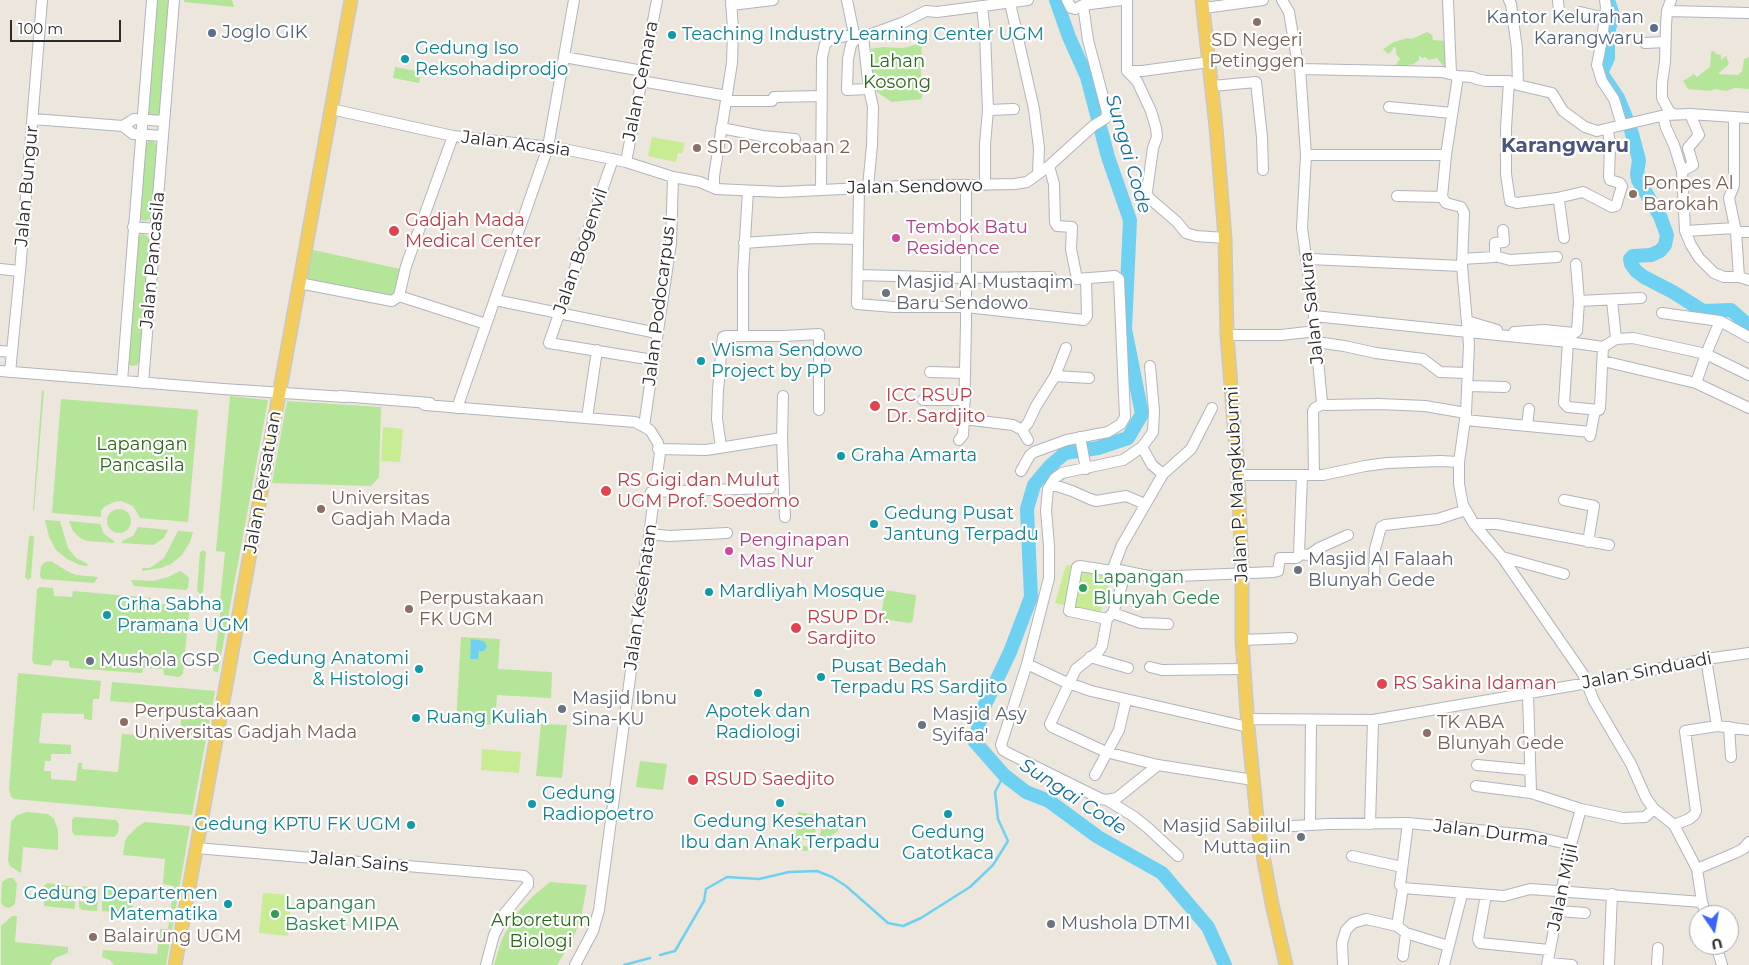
<!DOCTYPE html>
<style>
body{margin:0}
#map{position:relative;width:1749px;height:965px;overflow:hidden;background:#ede6dd;font-family:Montserrat,sans-serif}
canvas{display:block}
.north{position:absolute;left:1689px;top:905px;width:50px;height:50px;box-sizing:border-box;background:#fff;border:1px solid #aaa;border-radius:50%;rotate:168deg;font-size:14px;font-weight:700;line-height:20px;text-align:center;color:#2b2b2b}
.north::after{content:'';display:block;margin:auto;width:18px;height:22px;background:#3a62fd;clip-path:polygon(50% 0,100% 100%,50% 72%,0 100%)}
.scale{position:absolute;left:10px;top:20px;width:111px;height:22px;box-sizing:border-box;border:2px solid #2b2b2b;border-top:0;padding-left:6px;font-size:15px;line-height:18px;white-space:nowrap;color:#2b2b2b;-webkit-text-stroke:4px #fff;paint-order:stroke}
</style>
<div id="map">
<canvas width="1749" height="965"></canvas>
<div class="north">U</div>
<div class="scale">100 m</div>
</div>
<script>
const ctx = document.querySelector('canvas').getContext('2d');
ctx.lineJoin = 'round';
function paint(path, color) { ctx.fillStyle = color; ctx.fill(path, 'evenodd'); }
const poly = rows => new Path2D(rows.map(r => 'M' + r).join(''));
function stroke(path, color, width, dash) { ctx.strokeStyle = color; ctx.lineWidth = width; ctx.lineCap = dash ? 'butt' : 'round'; ctx.setLineDash(dash || []); ctx.stroke(path); }
function drawText(font, color, halo, rows, align = 'center') {
  ctx.font = font + ' Montserrat,sans-serif'; ctx.lineWidth = 4.5; ctx.setLineDash([]); ctx.textBaseline = 'middle'; ctx.strokeStyle = halo; ctx.fillStyle = color; for (const [text, x, y, turn = 0] of rows) {
    ctx.save(); ctx.translate(x, y); ctx.rotate((+turn || 0) * Math.PI / 180); ctx.textAlign = isNaN(turn) ? turn : align; if (halo) ctx.strokeText(text, 0, 0); ctx.fillText(text, 0, 0); ctx.restore();
  }
}
paint(poly([
 [156,0,170,0,161,112,156,116,151,115,148,113],
 [184,0,232,0,234,7,184,2],
 [1427,32,1432,35,1433,40,1445,41,1447,66,1443,66,1437,58,1429,60,1425,57,1422,58,1419,55,1419,60,1412,65,1410,64,1406,67,1395,66,1400,59,1396,54,1396,48,1394,47,1391,52,1388,54,1383,49,1394,42,1407,38,1412,39],
 [922,43,921,67,922,99,892,102,875,91,871,49,883,47,903,48],
 [1714,51,1716,54,1721,55,1721,60,1726,56,1729,64,1718,74,1738,75,1742,71,1744,59,1749,57,1749,89,1735,88,1726,91,1714,89,1711,91,1688,89,1683,81,1694,74,1697,77,1710,67,1711,52],
 [395,67,421,72,419,83,393,78],
 [151,140,155,142,157,147,152,216,149,220,144,221,140,219,144,144],
 [143,234,148,237,150,242,140,361,137,365,132,366,128,364,138,236],
 [309,249,400,269,393,300,302,280],
 [42,390,44,391,34,511,33,510],
 [230,396,268,400,218,672,213,671,220,618,220,601,225,552,216,551],
 [61,399,198,410,188,522,140,518,133,506,121,501,114,502,104,507,101,511,101,517,52,513],
 [287,401,381,407,379,477,371,486,272,483],
 '107 521a12 12 0 1 1 24 0a12 12 0 1 1-24 0Z',
 [45,520,60,521,68,548,76,558,88,564,87,566,80,565,67,559,56,550,49,537],
 [69,521,100,524,104,534,114,541,114,543,87,541,80,538,73,531],
 [138,527,168,530,164,538,153,545,122,543,122,541,133,536],
 [178,531,193,532,190,542,182,555,171,564,161,568,142,571,142,568,150,568,164,558],
 [32,535,34,537,31,578,28,580,25,577,29,537],
 [203,550,206,552,203,592,200,594,197,591,200,552],
 [51,561,67,571,76,575,98,577,94,583,42,579,40,576,41,566,45,562],
 [180,571,185,574,189,578,188,588,186,590,134,586,131,580,153,581,168,577],
 [40,587,53,588,54,596,72,597,73,591,151,598,151,603,172,605,174,598,187,599,190,602,183,674,179,677,164,675,163,669,143,668,142,673,140,673,71,668,69,666,69,661,53,660,51,666,34,664,32,660,37,589],
 [885,590,916,595,913,620,910,623,881,619],
 [461,637,500,639,498,669,552,672,551,698,497,695,495,725,456,723],
 [18,673,101,681,99,699,93,699,92,720,84,719,84,714,42,713,39,743,71,745,71,754,51,754,51,761,45,761,44,771,51,771,51,779,76,781,78,763,82,763,82,769,118,772,122,734,180,738,182,707,110,701,112,682,215,691,192,815,14,799,11,797,9,789],
 [541,724,567,725,562,778,536,776],
 [640,761,667,764,663,790,636,787],
 [27,812,48,814,54,819,58,830,58,850,23,847,21,873,10,866,8,861,11,822,17,815],
 [798,812,817,815,815,835,809,840,795,839],
 [76,817,116,820,119,824,118,833,114,837,74,835,72,831,72,821,73,818],
 [145,822,190,826,166,965,114,965,110,960,102,957,103,950,157,954,160,929,168,929,174,886,163,884,165,859,123,855,125,841,128,836,137,827],
 [822,826,838,828,838,831,807,851,770,846,769,844,771,843,794,846,811,846,819,839],
 [8,878,13,878,17,884,15,903,13,906,8,908,3,906,1,902,2,882],
 [550,882,587,885,581,918,572,941,557,965,494,965,502,939,516,914,533,896],
 [47,883,76,887,75,907,74,909,44,906,44,886],
 [83,886,99,889,97,911,82,910,79,907,80,889],
 [105,888,132,890,134,892,132,914,102,911,102,891],
 [12,916,17,916,15,942,68,947,68,953,55,958,50,965,1,965,1,926]
]), '#b4e598');
paint(poly([
 [652,137,685,143,682,153,678,153,676,162,648,156],
 [383,427,403,429,400,462,381,461],
 [1066,565,1112,573,1100,613,1055,603],
 [482,749,521,752,519,773,481,770],
 [263,893,291,895,288,936,259,933]
]), '#c8ec94');
paint(poly([
 [471,639,484,641,487,646,484,651,479,651,478,659,470,659]
]), '#6ed1f1');
stroke(poly([
 [660,955,675,951,704,901,706,889,727,877,759,879,789,872,817,871,832,877,846,886,888,923,903,926,921,918,970,887,993,865,1008,841,998,819,995,792,1004,775],
 [624,965,650,958]
]), '#6ed1f1', 2.5);
stroke(poly([
 [1056,0,1069,37,1087,77,1108,157,1130,220,1125,329,1142,414,1128,438,1098,448,1065,453,1050,466,1034,485,1027,509,1031,597,1010,652,982,711,975,742,1004,775,1026,792,1049,801,1098,837,1162,873,1208,927,1225,965],
 [1608,0,1613,15,1608,33,1608,58,1601,73,1618,98,1631,130,1639,160,1637,174,1638,180,1660,216,1667,235,1665,245,1660,251,1651,255,1633,256,1630,259,1631,264,1636,271,1644,277,1673,292,1703,311,1731,310,1749,326]
]), '#6ed1f1', 14);
const minor = poly([
 [847,0,855,39],
 [1067,0,1071,8,1075,9,1083,5,1122,0],
 [1127,0,1127,71,1137,81,1151,111,1156,128,1157,137,1153,148,1147,191,1148,197,1177,222,1186,233,1196,236,1225,238],
 [1282,0,1289,12,1298,65,1300,68,1302,69,1442,72,1458,76,1472,77,1477,79,1486,81,1509,81,1518,85,1552,93,1563,111,1585,127,1597,131,1665,115,1690,114,1749,118],
 [1448,0,1451,74],
 [1509,0,1511,4,1517,49,1518,85],
 [1558,0,1559,12],
 [1605,0,1606,7,1602,40,1597,65,1602,81,1614,99,1622,125],
 [1671,0,1667,11,1666,26,1665,62,1662,83,1662,98,1669,111,1673,114],
 [1010,3,1034,109,1039,148,1038,174],
 [731,5,773,0],
 [982,7,985,33,988,110,985,144,985,185],
 [1204,8,1263,0],
 [1667,11,1749,13],
 [1580,12,1605,18],
 [863,37,869,89,873,107,872,145,868,187],
 [1645,43,1665,42],
 [564,57,643,71],
 [1300,68,1306,155,1302,228,1314,316,1322,403,1326,405,1379,404,1425,406,1466,413],
 [1127,71,1142,71,1209,62],
 [1458,76,1446,155,1442,197,1446,203,1461,207,1464,213,1462,266,1469,345,1466,413,1459,462,1459,484,1463,505,1474,524,1502,557,1583,674,1594,701,1631,764,1646,798,1654,809,1674,825,1697,869,1702,902,1706,915],
 [641,81,727,96],
 [1509,81,1506,128,1506,174,1510,201,1517,203,1557,198,1559,201,1564,238],
 [1212,86,1256,82,1262,137,1263,170],
 [869,89,847,90,848,59,851,45,855,40,902,23,926,11,937,12,1028,0],
 [726,101,772,101,774,97,822,96],
 [1389,107,1452,113],
 [331,109,453,136,559,148,626,162,673,177,700,182,716,189,781,192,903,186,1015,184,1027,182,1049,166,1093,126,1106,118,1107,112,1088,40,1083,5],
 [988,110,1014,109],
 [1663,116,1666,128,1674,145,1682,171,1685,231,1691,245,1699,258,1714,273,1724,277,1739,277,1749,280],
 [1734,117,1734,185,1729,198,1736,232,1739,277],
 [33,119,123,126,133,134,163,136],
 [123,126,134,119,164,121],
 [721,128,762,136,795,139],
 [1306,155,1446,155],
 [613,159,549,343,653,360],
 [626,162,657,0],
 [1682,171,1693,165,1688,148,1699,135,1690,114],
 [859,188,857,304,894,307,966,307,1084,320,1087,316,1086,279],
 [716,189,714,185,714,176,732,63,733,29,731,0],
 [821,189,822,58,825,44,830,40,854,34],
 [1397,196,1442,197],
 [1557,198,1583,192,1612,207,1616,206,1622,186,1620,183,1610,180,1609,177,1610,146,1608,130],
 [133,227,155,229],
 [1685,231,1735,228],
 [1736,232,1749,232],
 [744,243,815,238,858,239],
 [1495,256,1510,260,1557,257],
 [1310,259,1462,266],
 [1462,259,1494,257,1495,256,1495,243,1504,242,1503,230],
 [1576,264,1579,301],
 [0,269,20,271],
 [858,275,965,278,1051,277],
 [299,283,392,301,399,296,486,324],
 [399,296,406,266,453,136],
 [495,300,657,333],
 [1612,300,1616,339],
 [1662,313,1720,321,1749,337],
 [1314,316,1468,332,1568,342,1603,347,1600,408,1599,410,1568,407,1564,403,1568,342],
 [1467,321,1497,330],
 [1514,332,1544,330,1574,333,1577,331,1579,301,1641,298],
 [743,335,743,272,748,191],
 [1227,335,1281,335,1316,331],
 [1316,342,1344,346,1376,353,1423,359,1440,372,1468,373],
 [1603,347,1616,339,1633,338,1706,354,1749,375],
 [0,351,12,352],
 [1603,361,1696,383,1749,408],
 [1150,366,1154,411,1153,432,1142,447,1123,460,1062,473,1055,478,1048,489,1046,510,1049,546,1049,578,1027,664,1001,745,1003,750,1008,753,1101,799,1107,800,1117,798,1158,765],
 [0,371,223,389,345,397],
 [10,372,20,271,42,0],
 [930,372,965,373],
 [1055,376,1089,378],
 [122,381,152,0],
 [143,383,174,0],
 [1696,383,1706,354,1720,321],
 [1468,386,1505,387],
 [340,396,430,403],
 [783,396,782,438,785,517],
 [923,400,965,400],
 [423,404,425,405,635,422,650,430,658,443,660,453,599,910,593,931,575,965],
 [457,408,548,147,574,0],
 [1212,408,1191,449,1163,474,1122,545,1112,571,1119,570,1153,577,1274,572,1278,571,1280,558,1296,558,1298,557,1299,554,1309,555,1319,548,1348,535],
 [587,418,597,350],
 [964,419,1013,425,1022,430,1028,440],
 [1465,420,1591,432],
 [644,426,671,243,673,177],
 [1527,426,1529,409],
 [1022,430,1028,423,1036,406,1055,376,1066,348],
 [1590,436,1595,410],
 [1080,437,1086,469],
 [959,440,963,435,964,419,966,323,966,185],
 [721,447,717,419,718,390,722,344,723,337,726,336,785,336,819,334,819,410],
 [1142,447,1152,465,1163,474],
 [658,449,706,450,782,438],
 [1021,471,1030,455,1034,452,1067,440,1108,432,1121,424,1125,417,1119,279,1115,276,1077,279,1071,249,1072,227,1057,226,1055,222,1054,184,1049,166],
 [1238,475,1323,475,1365,466,1387,463,1440,461,1459,462],
 [1314,475,1313,411,1315,408,1323,404],
 [1051,484,1072,491,1090,499,1096,501,1126,496,1145,504],
 [651,492,770,488],
 [1564,500,1594,506,1588,542],
 [1474,524,1497,524,1609,545],
 [650,534,669,536,727,533],
 [1299,554,1302,475],
 [1502,557,1564,574],
 [1126,572,1113,613,1107,619,1102,646,1099,651,1076,669,1050,724,1052,727,1106,752,1158,765,1253,780],
 [1374,579,1375,549,1381,527,1385,525,1438,519,1466,510],
 [1113,613,1141,623,1168,624],
 [1107,619,1069,611,1077,567,1080,566,1112,571],
 [1242,640,1292,638],
 [1090,657,1128,668],
 [1706,659,1717,726],
 [1027,664,1063,681,1091,691,1248,727],
 [1150,667,1162,670,1244,669],
 [1528,694,1531,793],
 [1248,719,1373,720,1599,681,1706,659,1749,653],
 [1729,727,1731,757],
 [1477,765,1530,770],
 [1095,775,1119,730,1126,700],
 [1476,786,1531,793,1581,809,1623,818,1645,817,1654,809],
 [1107,800,1133,816,1148,828,1178,856],
 [1408,823,1400,885,1403,888,1504,896,1530,889,1702,902],
 [1370,824,1373,720],
 [1310,825,1311,720],
 [1674,825,1689,819,1694,815,1696,811,1685,731,1717,726,1749,730],
 [1258,828,1328,824,1408,823,1528,835,1567,844,1570,848],
 [196,848,524,876,528,880,528,885,505,913,494,935,486,965],
 [1352,856,1402,867],
 [1697,869,1735,853,1743,849,1749,842],
 [1486,895,1478,939,1480,943,1549,950],
 [1558,911,1585,913],
 [1397,926,1403,888],
 [1716,945,1722,965],
 [1403,956,1406,933],
 [1548,963,1572,965],
 [1343,965,1342,943,1346,930,1353,923,1366,919,1397,926,1406,933,1445,945],
 [1444,965,1462,894],
 [1547,965,1570,848,1581,809],
 [1609,965,1612,894],
 [1657,965,1658,948]
]);
const major = poly([
 [1202,0,1216,127,1225,238,1227,335,1238,475,1242,572,1242,640,1248,727,1258,828,1272,904,1286,965],
 [175,965,351,0]
]);
stroke(minor, '#b1b4bf', 12);
stroke(major, '#c8c8c8', 15);
stroke(minor, '#fff', 10);
stroke(major, '#f3cd5b', 12);
for (const [x, y, r, color] of [
 [1257,22,5,"#8d6e63"],
 [1654,28,5,"#5c6f8a"],
 [212,33,5,"#5c6f8a"],
 [672,35,5,"#0f9aa8"],
 [405,59,5,"#0f9aa8"],
 [697,148,5,"#8d6e63"],
 [1633,194,5,"#8d6e63"],
 [394,231,6,"#e0444e"],
 [896,238,5,"#d1479c"],
 [886,293,5,"#6b7280"],
 [701,361,5,"#0f9aa8"],
 [875,406,6,"#e0444e"],
 [841,456,5,"#0f9aa8"],
 [606,491,6,"#e0444e"],
 [321,509,5,"#8d6e63"],
 [874,524,5,"#0f9aa8"],
 [729,551,5,"#d1479c"],
 [1298,570,5,"#6b7280"],
 [1083,588,5,"#2e9e5b"],
 [709,592,5,"#0f9aa8"],
 [409,609,5,"#8d6e63"],
 [107,615,5,"#0f9aa8"],
 [796,628,6,"#e0444e"],
 [90,661,5,"#6b7280"],
 [419,669,5,"#0f9aa8"],
 [821,677,5,"#0f9aa8"],
 [1382,684,6,"#e0444e"],
 [758,693,5,"#0f9aa8"],
 [562,709,5,"#6b7280"],
 [416,718,5,"#0f9aa8"],
 [124,722,5,"#8d6e63"],
 [922,725,5,"#6b7280"],
 [1427,733,5,"#8d6e63"],
 [693,780,6,"#e0444e"],
 [780,803,5,"#0f9aa8"],
 [532,804,5,"#0f9aa8"],
 [948,814,5,"#0f9aa8"],
 [411,825,5,"#0f9aa8"],
 [1301,837,5,"#6b7280"],
 [228,904,5,"#0f9aa8"],
 [275,914,5,"#2e9e5b"],
 [1051,924,5,"#6b7280"],
 [93,937,5,"#8d6e63"]
]) { const dot = new Path2D(); dot.arc(x, y, r, 0, 2 * Math.PI); ctx.fillStyle = color; ctx.fill(dot); stroke(dot, '#fff', 2); }
drawText('18px', '#4e5e75', '#fff', [
 ["Kantor Kelurahan",1644,18],
 ["Karangwaru",1644,39],
 ["Joglo GIK",222,33,"left"]
], 'right');
drawText('18px', '#0d838f', '#fff', [
 ["Teaching Industry Learning Center UGM",682,35],
 ["Gedung Iso",415,49],
 ["Reksohadiprodjo",415,70],
 ["Wisma Sendowo",711,351],
 ["Project by PP",711,372],
 ["Graha Amarta",851,456],
 ["Gedung Pusat",884,514],
 ["Jantung Terpadu",884,535],
 ["Mardliyah Mosque",719,592],
 ["Grha Sabha",117,605],
 ["Pramana UGM",117,626],
 ["Gedung Anatomi",409,659,"right"],
 ["& Histologi",409,680,"right"],
 ["Pusat Bedah",831,667],
 ["Terpadu RS Sardjito",831,688],
 ["Apotek dan",758,712,"center"],
 ["Radiologi",758,733,"center"],
 ["Ruang Kuliah",426,718],
 ["Gedung",542,794],
 ["Radiopoetro",542,815],
 ["Gedung Kesehatan",780,822,"center"],
 ["Ibu dan Anak Terpadu",780,843,"center"],
 ["Gedung KPTU FK UGM",401,825,"right"],
 ["Gedung",948,833,"center"],
 ["Gatotkaca",948,854,"center"],
 ["Gedung Departemen",218,894,"right"],
 ["Matematika",218,915,"right"]
], 'left');
drawText('18px', '#785e54', '#fff', [
 ["SD Negeri",1257,41,"center"],
 ["Petinggen",1257,62,"center"],
 ["SD Percobaan 2",707,148],
 ["Ponpes Al",1643,184],
 ["Barokah",1643,205],
 ["Universitas",331,499],
 ["Gadjah Mada",331,520],
 ["Perpustakaan",419,599],
 ["FK UGM",419,620],
 ["Perpustakaan",134,712],
 ["Universitas Gadjah Mada",134,733],
 ["TK ABA",1437,723],
 ["Blunyah Gede",1437,744],
 ["Balairung UGM",103,937]
], 'left');
drawText('18px', '#2b6a19', '#fff', [
 ["Lahan",897,62],
 ["Kosong",897,83],
 ["Lapangan",142,445],
 ["Pancasila",142,466],
 ["Arboretum",541,921],
 ["Biologi",541,942]
]);
drawText('18px', '#2b2b2b', '#fff', [
 ["Jalan Cemara",641,81,-79],
 ["Jalan Acasia",516,144,7],
 ["Jalan Bungur",27,186,-85],
 ["Jalan Sendowo",915,187,-1],
 ["Jalan Bogenvil",581,251,-71],
 ["Jalan Pancasila",153,260,-85],
 ["Jalan Podocarpus I",660,301,-83],
 ["Jalan Sakura",1312,308,-96],
 ["Jalan Persatuan",263,482,-80],
 ["Jalan P. Mangkubumi",1237,484,-93],
 ["Jalan Kesehatan",641,597,-82],
 ["Jalan Sinduadi",1647,671,-11],
 ["Jalan Durma",1491,833,7],
 ["Jalan Sains",359,862,5],
 ["Jalan Mijil",1563,887,-78]
]);
drawText('18px', '#be3a42', '#fff', [
 ["Gadjah Mada",405,221],
 ["Medical Center",405,242],
 ["ICC RSUP",886,396],
 ["Dr. Sardjito",886,417],
 ["RS Gigi dan Mulut",617,481],
 ["UGM Prof. Soedomo",617,502],
 ["RSUP Dr.",807,618],
 ["Sardjito",807,639],
 ["RS Sakina Idaman",1393,684],
 ["RSUD Saedjito",704,780]
], 'left');
drawText('18px', '#b23c85', '#fff', [
 ["Tembok Batu",906,228],
 ["Residence",906,249],
 ["Penginapan",739,541],
 ["Mas Nur",739,562]
], 'left');
drawText('18px', '#5b616d', '#fff', [
 ["Masjid Al Mustaqim",896,283],
 ["Baru Sendowo",896,304],
 ["Masjid Al Falaah",1308,560],
 ["Blunyah Gede",1308,581],
 ["Mushola GSP",100,661],
 ["Masjid Ibnu",572,699],
 ["Sina-KU",572,720],
 ["Masjid Asy",932,715],
 ["Syifaa'",932,736],
 ["Masjid Sabiilul",1291,827,"right"],
 ["Muttaqiin",1291,848,"right"],
 ["Mushola DTMI",1061,924]
], 'left');
drawText('18px', '#27864d', '#fff', [
 ["Lapangan",1093,578],
 ["Blunyah Gede",1093,599],
 ["Lapangan",285,904],
 ["Basket MIPA",285,925]
], 'left');
drawText('italic 19px', '#0b6f9f', '#fff', [
 ["Sungai Code",1128,154,74],
 ["Sungai Code",1073,797,33]
]);
drawText('bold 20px', '#4a547d', '#fff', [
 ["Karangwaru",1565,146]
]);
</script>
